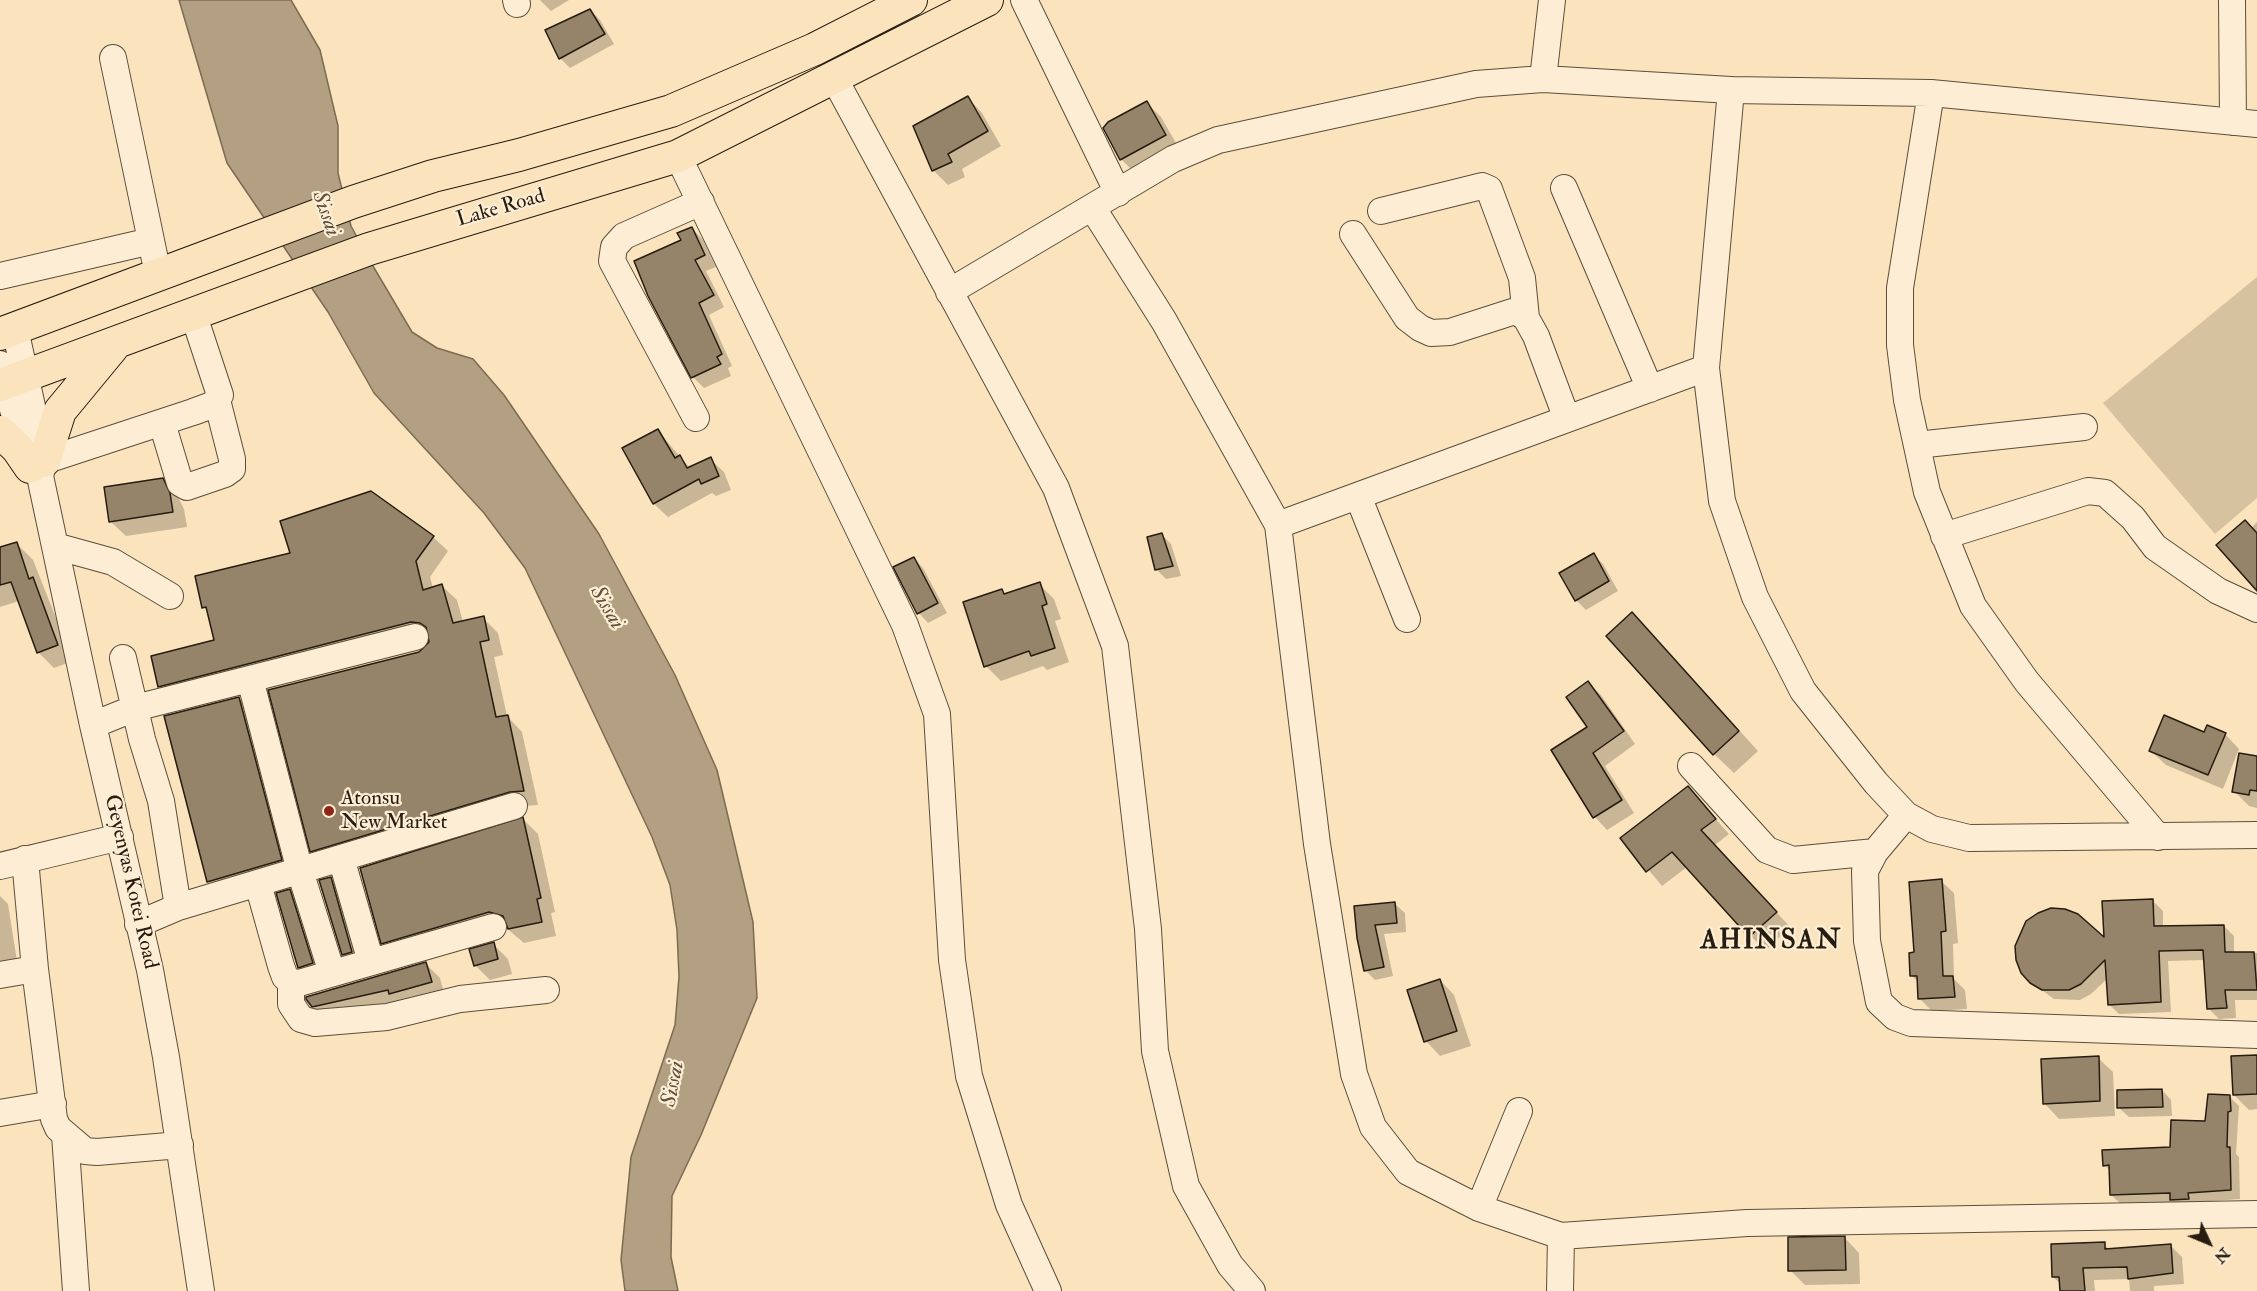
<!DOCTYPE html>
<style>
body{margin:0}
#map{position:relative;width:2257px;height:1291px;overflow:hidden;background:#fbe4bd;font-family:"IM FELL Double Pica",serif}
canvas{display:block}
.north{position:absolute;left:2179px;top:1213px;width:60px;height:60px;-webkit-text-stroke:4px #fcedd4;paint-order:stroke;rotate:134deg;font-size:16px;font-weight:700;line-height:24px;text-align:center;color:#261c10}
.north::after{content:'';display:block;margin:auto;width:21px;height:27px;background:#261c10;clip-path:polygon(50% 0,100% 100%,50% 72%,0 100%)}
</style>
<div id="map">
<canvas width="2257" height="1291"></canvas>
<div class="north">N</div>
</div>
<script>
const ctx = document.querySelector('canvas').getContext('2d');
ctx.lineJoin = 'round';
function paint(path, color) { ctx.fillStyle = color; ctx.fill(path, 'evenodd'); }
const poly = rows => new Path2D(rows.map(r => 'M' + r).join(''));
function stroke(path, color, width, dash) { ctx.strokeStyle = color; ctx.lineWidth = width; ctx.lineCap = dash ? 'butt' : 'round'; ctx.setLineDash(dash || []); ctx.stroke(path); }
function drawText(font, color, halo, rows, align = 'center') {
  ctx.font = font + ' "IM FELL Double Pica",serif'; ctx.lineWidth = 4.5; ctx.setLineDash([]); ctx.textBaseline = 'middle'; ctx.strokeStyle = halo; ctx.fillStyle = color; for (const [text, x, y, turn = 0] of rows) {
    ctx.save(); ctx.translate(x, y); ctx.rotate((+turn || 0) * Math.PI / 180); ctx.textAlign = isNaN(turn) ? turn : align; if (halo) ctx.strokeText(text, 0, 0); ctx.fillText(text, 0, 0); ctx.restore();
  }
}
paint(poly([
 [2257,277,2257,498,2215,534,2103,403]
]), '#d7c2a0');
const water = poly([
 [179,0,291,0,320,50,338,126,338,173,351,226,370,261,412,332,437,348,473,359,504,395,599,534,675,675,717,770,753,922,757,998,701,1135,672,1196,671,1257,678,1291,625,1291,621,1260,631,1157,675,1025,679,977,677,930,670,885,652,837,525,568,484,513,374,393,328,312,227,163,179,0]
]);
paint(water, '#b3a082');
stroke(water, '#7b6b54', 1.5);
paint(poly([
 [540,0,569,0,551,11],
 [590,10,600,20,614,44,570,68,560,58],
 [968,98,982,113,1001,146,962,169,965,177,948,185,933,170],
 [1146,102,1161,117,1180,150,1136,174,1121,159],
 [692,228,703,240,716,267,706,271,724,307,709,315,732,366,728,368,731,376,704,388,693,377,683,241],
 [658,431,690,468,710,459,724,472,731,490,716,496,712,493,668,517,654,504,624,449],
 [162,480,177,495,184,509,187,527,126,536,111,522],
 [2257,522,2257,588,2251,528],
 [1162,535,1171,544,1181,576,1166,579,1156,569],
 [433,537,448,551,430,577,433,588,442,586,457,600,463,622,483,618,498,633,503,655,494,657,507,716,522,732,538,805,525,806,327,866,312,851,419,653,431,642,430,637,175,701,160,686,216,641,209,612,204,607],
 [17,544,33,560,73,661,54,668,38,652,19,601,0,607,0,548],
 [1594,555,1603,564,1618,591,1586,610,1576,600],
 [914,558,923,568,947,613,928,623,919,613],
 [1039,584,1054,599,1061,619,1055,621,1069,662,1047,670,1043,666,1001,681,986,666,1002,591,1006,595],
 [1652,634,1758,751,1734,773,1714,754],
 [1588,683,1601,695,1635,744,1605,766,1634,813,1607,830,1595,817,1553,750,1590,728],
 [239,699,254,713,296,875,223,896,208,881],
 [2205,734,2225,734,2239,749,2223,789,2166,765,2151,751],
 [2257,757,2257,808,2249,806,2234,791],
 [1688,788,1729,834,1715,845,1790,927,1765,951,1687,867,1662,886,1622,838],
 [523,819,538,834,555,912,551,913,556,936,524,943,505,927,397,958,383,943],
 [330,878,345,893,358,969,343,954],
 [1941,881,1954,893,1958,943,1953,944,1954,979,1965,990,1967,1009,1932,1011,1920,999,1919,983,1911,975],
 [290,891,304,905,327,978,314,982,299,967],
 [0,896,8,904,19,974,0,971],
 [2152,900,2163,911,2163,927,2224,926,2234,936,2234,953,2257,953,2257,1000,2235,1000,2236,1018,2219,1019,2209,1009,2205,960,2168,961,2171,1012,2119,1014,2109,1004,2108,978,2091,994,2080,1000,2054,999,2031,982,2106,940],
 [1395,904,1405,913,1406,932,1384,934,1393,976,1375,980,1366,971,1359,938],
 [493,944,508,959,512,974,490,980,475,965],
 [426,964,440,978,445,997,328,1021,313,1006],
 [1440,980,1454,995,1471,1046,1440,1056,1426,1041],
 [2257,1057,2257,1109,2249,1110,2234,1095],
 [2098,1058,2113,1072,2115,1116,2059,1119,2045,1104],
 [2162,1090,2171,1100,2172,1116,2129,1117,2119,1108],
 [2229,1096,2239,1106,2236,1154,2239,1157,2240,1199,2197,1202,2197,1208,2181,1208,2174,1202,2121,1204,2111,1195,2111,1171,2104,1165,2172,1148,2206,1122],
 [1845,1238,1859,1253,1860,1284,1805,1285,1790,1270],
 [2104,1244,2110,1250,2170,1245,2182,1257,2184,1284,2154,1286,2154,1291,2130,1291,2129,1279,2094,1280,2095,1291,2061,1291,2061,1284,2053,1277]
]), '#0003');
const building = poly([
 [590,9,605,34,559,59,545,30,590,9],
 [968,96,988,131,948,154,952,162,932,171,913,126,968,96],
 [1147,101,1166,135,1120,160,1103,128,1108,122,1147,101],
 [692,227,705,255,695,260,714,295,699,303,722,354,717,357,721,364,691,378,648,296,634,261,681,240,677,233,692,227],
 [658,429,675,458,680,455,687,468,711,457,719,476,701,484,699,479,653,504,622,448,658,429],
 [163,478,170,493,173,512,109,522,104,487,163,478],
 [371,491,434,536,416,561,423,590,442,584,453,623,484,616,489,640,480,642,496,717,508,715,524,791,510,792,310,852,268,690,419,652,429,642,426,627,420,623,411,622,158,687,151,656,214,640,206,607,202,608,195,576,290,553,280,521,371,491],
 [2245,520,2257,533,2257,591,2216,545,2245,520],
 [1162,533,1173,566,1155,570,1147,537,1162,533],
 [17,542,29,579,33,577,58,645,37,653,11,582,0,585,0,547,17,542],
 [1594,553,1609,581,1575,601,1559,573,1594,553],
 [914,557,938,603,917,614,893,567,914,557],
 [1040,582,1047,604,1042,606,1055,648,1031,656,1029,651,984,667,963,602,1002,589,1004,594,1040,582],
 [1632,612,1739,731,1713,755,1606,636,1632,612],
 [1588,681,1624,731,1593,753,1622,800,1593,818,1551,750,1587,727,1566,697,1588,681],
 [239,697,282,860,207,882,164,716,239,697],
 [2164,715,2204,732,2207,725,2226,733,2208,775,2149,751,2164,715],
 [2239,753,2257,756,2257,791,2250,790,2249,795,2232,792,2239,753],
 [1688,786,1716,819,1701,830,1777,912,1749,937,1672,852,1646,872,1620,838,1688,786],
 [523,817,541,898,537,899,542,922,508,929,503,916,489,912,381,944,360,868,523,817],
 [331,877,352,952,342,955,319,880,331,877],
 [1942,879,1946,931,1941,932,1943,976,1953,976,1955,997,1918,999,1917,976,1910,976,1909,953,1914,952,1909,882,1942,879],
 [290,889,313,963,298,968,276,893,290,889],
 [2153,899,2154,926,2224,925,2225,952,2254,952,2257,990,2225,990,2227,1008,2207,1009,2203,950,2159,951,2161,1002,2108,1005,2105,960,2081,984,2069,990,2042,990,2030,983,2021,973,2016,960,2015,946,2026,921,2038,913,2051,908,2065,909,2078,914,2104,937,2102,901,2153,899],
 [1395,902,1397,923,1375,925,1384,967,1364,971,1357,938,1354,906,1395,902],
 [494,942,498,959,474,966,469,949,494,942],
 [426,962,432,982,389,994,388,990,312,1007,306,999,306,997,426,962],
 [1440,979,1457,1031,1424,1042,1407,990,1440,979],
 [2257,1055,2257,1094,2233,1095,2231,1056,2257,1055],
 [2099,1056,2100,1101,2043,1104,2041,1059,2099,1056],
 [2162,1089,2163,1107,2117,1108,2117,1090,2162,1089],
 [2208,1094,2230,1095,2231,1111,2228,1112,2227,1147,2230,1147,2231,1190,2188,1193,2189,1199,2170,1200,2170,1193,2110,1195,2109,1165,2103,1166,2102,1150,2170,1147,2171,1120,2205,1121,2208,1094],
 [1845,1236,1846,1270,1788,1271,1788,1237,1845,1236],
 [2105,1242,2105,1249,2171,1244,2173,1273,2128,1279,2127,1267,2083,1268,2085,1291,2060,1291,2059,1277,2052,1277,2051,1244,2105,1242]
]);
paint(building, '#95846a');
stroke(building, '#261c10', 1.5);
const minor = poly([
 [516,0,517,4],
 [1024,0,1118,193],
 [2232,0,2233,122],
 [113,58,158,274],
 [833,76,1056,488,1115,646,1148,929,1155,1051,1186,1186,1230,1265,1252,1291],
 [1543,79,1552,0],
 [1731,90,1706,368,1722,501,1755,597,1803,691,1876,783,1906,815,1932,829,1969,838,2257,835],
 [1931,93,1900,288,1900,345,1907,400,1927,492,1973,606,2027,682,2158,837],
 [678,156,905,625,937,714,952,960,969,1076,1009,1205,1048,1291],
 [1564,188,1650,389],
 [1092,207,1164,321,1278,525,1706,368],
 [1381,211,1482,186,1489,189,1522,278,1526,318],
 [1353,234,1407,318,1420,328,1431,333,1450,332,1512,312,1519,313,1526,318,1536,336,1567,419],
 [0,276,151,241],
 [949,292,1173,159,1218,140,1476,84,1543,79,1731,90,1931,93,2257,124],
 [15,329,44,461,40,476,93,725,150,970,166,1057,201,1291],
 [0,364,28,462],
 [696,418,612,261,614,247,624,236,701,202],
 [162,423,180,483,187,487,225,474,232,469,232,459,217,400],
 [1917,445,2084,427],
 [44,461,193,412,212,405,217,400,220,395,193,313],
 [1358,496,1407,619],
 [1278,525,1317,844,1354,1074,1373,1127,1408,1172,1479,1208,1561,1236,1747,1223,2257,1214],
 [1944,536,2088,491,2105,493,2133,518,2155,547,2218,591,2257,609],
 [55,546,113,562,170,596],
 [123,658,142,739,161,801,178,907],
 [250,679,300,871,332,973],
 [93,725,135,708,415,637],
 [1691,766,1767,850,1793,860,1875,852],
 [1906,815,1875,852,1865,871,1867,941,1879,1002,1895,1017,1911,1023,2257,1035],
 [341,858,371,962],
 [25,859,35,969,54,1119,58,1128,85,1151,97,1152,180,1145],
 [0,866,120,837],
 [258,884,281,966,285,977,291,982,299,983,493,927],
 [138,924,178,907,514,806],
 [0,975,35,969],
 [291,982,291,1004,301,1019,315,1023,387,1017,460,999,546,990],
 [0,1113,53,1104],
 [65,1135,76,1291],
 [1479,1208,1519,1111],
 [1560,1291,1561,1236]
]);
const major = poly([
 [0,334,353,202,433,176,519,155,671,111,815,49,911,0],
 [0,385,369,249,678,156,987,0],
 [0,432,17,448,30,467],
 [44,461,60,411,112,348]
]);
stroke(minor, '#5b4e3b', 28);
stroke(major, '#261c10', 34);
stroke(minor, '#fcedd4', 26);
stroke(major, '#fbe4bd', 32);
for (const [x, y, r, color] of [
 [329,811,6,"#8f2418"]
]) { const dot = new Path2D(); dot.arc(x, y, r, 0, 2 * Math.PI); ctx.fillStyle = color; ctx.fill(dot); stroke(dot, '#fcedd4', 2); }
drawText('21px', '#261c10', '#fcedd4', [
 ["Lake Road",501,209,-16],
 ["Geyenyas Kotei Road",130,882,77]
]);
drawText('21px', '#261c10', '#fcedd4', [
 ["Atonsu",341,799],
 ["New Market",341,823]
], 'left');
drawText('italic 22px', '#5e513e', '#fcedd4', [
 ["Sissai",325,214,70],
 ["Sissai",606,608,59],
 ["Sissai",674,1084,-79]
]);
ctx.letterSpacing = '1.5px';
drawText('bold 27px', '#261c10', '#fcedd4', [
 ["AHINSAN",1771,942]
]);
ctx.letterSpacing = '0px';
</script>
